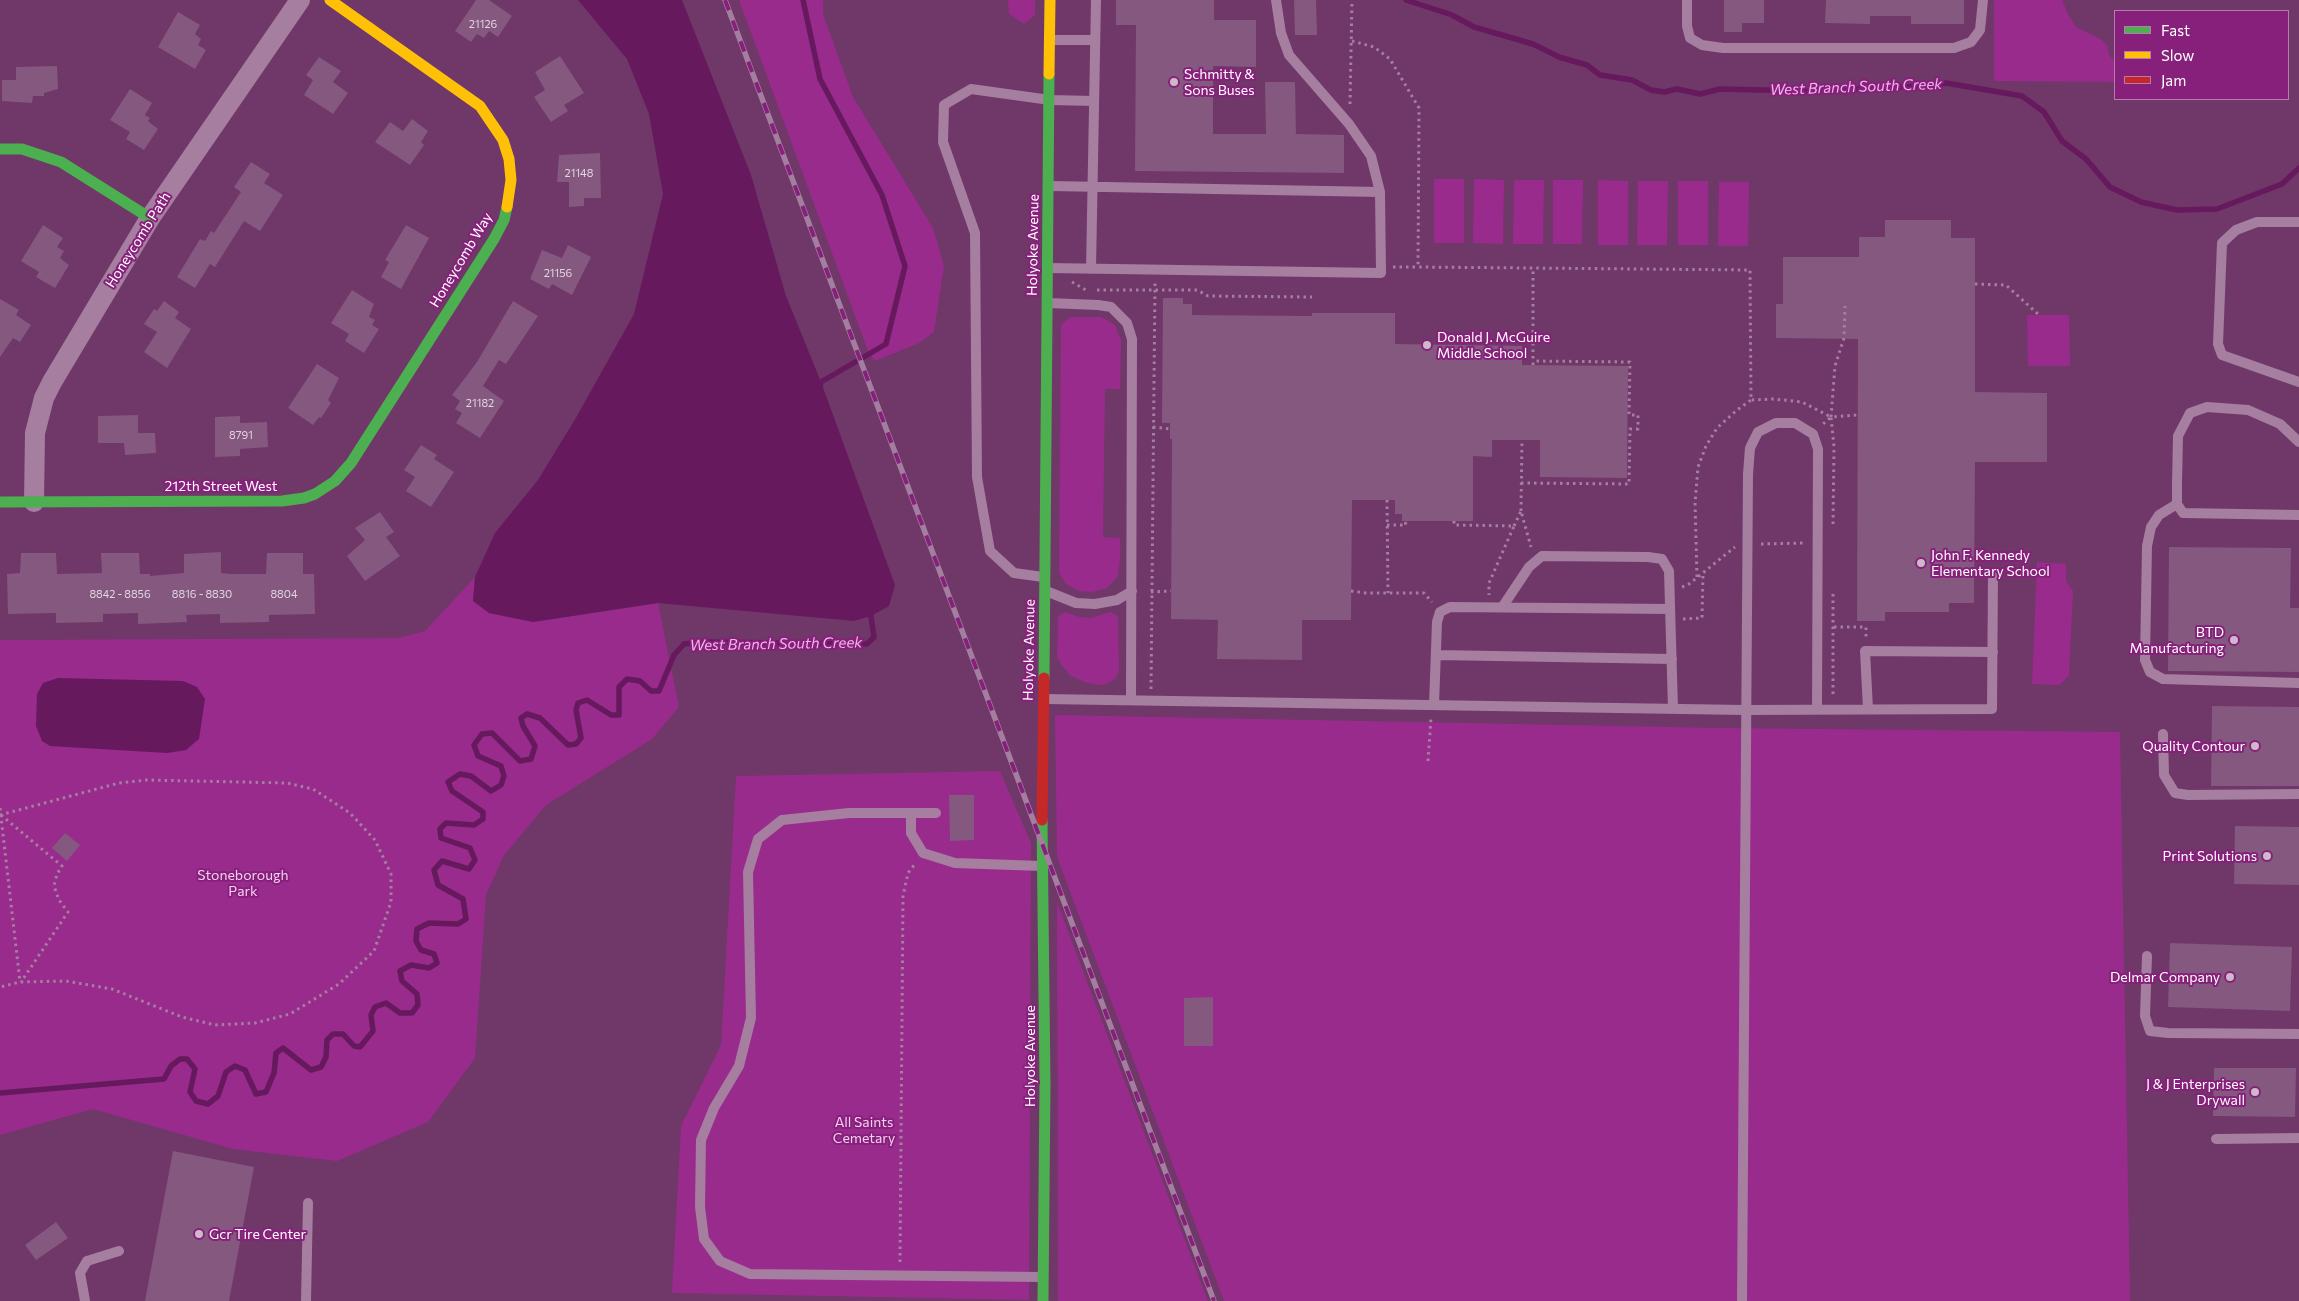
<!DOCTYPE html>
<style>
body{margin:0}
#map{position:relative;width:2299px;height:1301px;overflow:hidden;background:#703769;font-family:Commissioner,sans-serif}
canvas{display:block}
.legend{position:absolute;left:2114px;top:10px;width:175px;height:90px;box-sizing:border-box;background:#87207b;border:1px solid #b779b0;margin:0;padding:6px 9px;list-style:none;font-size:15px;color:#fff}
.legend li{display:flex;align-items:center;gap:10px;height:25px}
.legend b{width:25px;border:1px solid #b779b0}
</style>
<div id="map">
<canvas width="2299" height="1301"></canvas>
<ul class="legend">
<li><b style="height:6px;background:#4caf50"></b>Fast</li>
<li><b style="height:6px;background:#ffc107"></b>Slow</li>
<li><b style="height:6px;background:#c62828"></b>Jam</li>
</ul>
</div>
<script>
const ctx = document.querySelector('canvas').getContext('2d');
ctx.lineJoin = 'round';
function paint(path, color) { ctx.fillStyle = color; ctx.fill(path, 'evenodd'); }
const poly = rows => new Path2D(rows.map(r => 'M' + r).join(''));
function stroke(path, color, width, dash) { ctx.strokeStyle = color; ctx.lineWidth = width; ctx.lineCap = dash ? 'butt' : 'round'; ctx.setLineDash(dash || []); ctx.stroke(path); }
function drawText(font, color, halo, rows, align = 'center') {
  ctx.font = font + ' Commissioner,sans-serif'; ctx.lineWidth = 4; ctx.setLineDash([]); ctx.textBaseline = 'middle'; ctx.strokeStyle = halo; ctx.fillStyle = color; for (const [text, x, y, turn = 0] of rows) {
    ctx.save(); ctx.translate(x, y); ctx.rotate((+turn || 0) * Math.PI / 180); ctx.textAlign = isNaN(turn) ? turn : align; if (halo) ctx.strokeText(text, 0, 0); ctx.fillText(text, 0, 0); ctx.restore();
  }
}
paint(poly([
 [739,0,823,0,823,14,853,97,933,228,944,266,934,332,919,343,875,361,868,351],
 [1008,0,1035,0,1035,15,1024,24,1009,14],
 [1994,0,2062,0,2068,14,2076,27,2102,40,2108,47,2109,55,2115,62,2115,82,1994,81],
 [1434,179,1464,179,1464,243,1434,243],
 [1474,179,1504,180,1503,244,1473,243],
 [1514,180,1544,180,1543,244,1513,244],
 [1553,180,1583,180,1582,244,1553,244],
 [1598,180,1628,181,1628,245,1598,245],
 [1638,181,1668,181,1667,245,1637,245],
 [1678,181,1708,181,1708,245,1678,245],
 [1719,182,1749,182,1748,246,1718,246],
 [2027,315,2069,315,2070,366,2028,366],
 [1070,317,1101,317,1115,325,1121,340,1120,389,1105,389,1103,537,1120,538,1120,559,1118,576,1107,588,1092,592,1079,591,1066,584,1059,573,1061,325],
 [2037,562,2066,564,2066,581,2073,591,2069,675,2060,685,2032,684],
 [475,577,473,601,489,613,533,622,658,603,679,707,652,739,546,805,504,855,486,895,475,1058,428,1122,337,1161,233,1149,93,1109,0,1135,0,640,399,638,425,631],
 [1065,612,1079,617,1091,618,1110,612,1118,616,1119,670,1116,678,1108,683,1101,685,1087,683,1071,676,1062,666,1057,656,1058,616],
 [1055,715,1721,728,2120,732,2130,1301,1224,1301,1057,857],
 [1000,771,1031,843,1029,1300,672,1293,681,1126,721,1045,736,776],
 [1057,902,1208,1301,1058,1301]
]), '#992b8d');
paint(poly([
 [578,0,682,0,751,175,786,296,821,382,895,585,889,606,871,616,854,621,658,603,533,622,489,613,473,601,475,577,495,533,538,480,577,416,634,314,663,194,649,114,627,59],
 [58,678,183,681,197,687,205,699,199,739,186,750,167,753,50,746,42,741,36,726,37,694,43,683]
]), '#67195d');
stroke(poly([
 [803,0,820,79,882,195,905,266,886,344,821,382,820,387],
 [1406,0,1452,15,1474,27,1533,44,1559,57,1587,65,1600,75,1632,80,1651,90,1664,92,1677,89,1700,94,1720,89,1808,91,1923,86,1946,83,2022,96,2044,112,2062,141,2086,159,2110,187,2141,202,2177,210,2217,209,2282,184,2299,168],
 [0,1093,164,1079,171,1066,180,1059,187,1059,195,1069,190,1092,196,1101,208,1104,218,1096,226,1072,235,1066,245,1070,256,1094,266,1092,274,1073,276,1053,283,1048,311,1070,321,1067,326,1057,327,1040,333,1034,343,1034,354,1046,360,1047,373,1031,371,1015,375,1007,386,1003,400,1013,412,1013,418,1005,417,994,402,981,400,971,411,965,429,968,437,963,434,954,421,950,416,941,417,929,429,923,458,924,466,919,463,899,438,885,434,870,442,861,469,869,475,860,470,848,441,838,440,829,446,823,474,825,483,819,483,812,452,791,448,782,460,774,471,776,491,791,501,785,504,776,501,766,478,756,474,745,482,734,492,733,520,761,531,759,535,746,523,726,521,718,527,714,540,718,568,745,576,744,581,738,576,710,578,703,587,700,611,715,619,715,619,687,627,679,640,681,651,691,659,691,674,655,684,644,701,642,867,644,874,637,870,610]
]), '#67195d', 5.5);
paint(poly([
 [476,0,489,0,512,16,498,37,489,31,484,38,477,34,471,42,455,31],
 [1116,0,1214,0,1214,20,1256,20,1256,67,1213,66,1213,134,1266,134,1265,82,1295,82,1296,134,1344,135,1344,173,1135,171,1136,25,1116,25],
 [1294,0,1316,0,1317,35,1295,35],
 [1724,0,1764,0,1764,23,1742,23,1742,32,1724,32],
 [1826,0,1964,0,1964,24,1911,24,1911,16,1870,16,1870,24,1825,23],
 [178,12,200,25,195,34,201,39,198,45,206,50,195,69,158,47],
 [560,56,584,93,564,105,568,111,551,122,534,97,545,90,535,72],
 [319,57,341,71,333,82,348,93,333,114,304,95,313,80,306,75],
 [57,66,58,89,44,93,44,96,33,96,32,103,2,101,2,80,16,80,16,67],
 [130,89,152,103,145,115,150,118,148,121,158,129,144,150,126,139,130,132,110,120],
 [412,119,428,131,421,142,424,145,410,165,375,142,390,122,403,131],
 [600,153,601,198,584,198,584,206,569,207,569,182,557,182,559,155],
 [251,162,270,174,264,183,283,195,260,231,244,221,215,267,210,264,195,288,177,277,200,239,205,241,211,231,214,233,241,192,234,187],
 [1885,220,1951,220,1951,238,1975,238,1975,392,2047,393,2047,462,1975,462,1974,603,1949,603,1949,612,1885,612,1885,621,1857,621,1858,339,1776,338,1776,304,1783,304,1783,257,1859,257,1859,237,1885,237],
 [43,225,63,238,57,247,64,251,60,258,69,265,55,288,36,277,39,272,21,261],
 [406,225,429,238,401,289,381,277,389,262,385,260],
 [568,245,591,257,572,295,552,284,549,289,530,279,542,250,562,258],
 [352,290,374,304,369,317,375,320,372,325,379,329,364,353,345,341,349,334,331,323],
 [1163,298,1183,298,1183,304,1192,304,1192,315,1312,316,1312,313,1395,313,1395,344,1522,346,1522,365,1628,366,1627,478,1540,477,1540,440,1492,440,1492,457,1473,456,1473,521,1402,521,1402,514,1395,514,1395,500,1352,500,1351,620,1302,620,1302,660,1217,659,1218,620,1171,619,1172,439,1170,439,1170,423,1162,423],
 [0,299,19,310,16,315,31,325,20,342,13,338,0,357],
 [164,301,179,312,175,318,191,329,167,368,144,352,157,332,144,324,154,309,157,311],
 [513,301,538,316,506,364,499,360,483,386,504,401,480,438,456,423,462,413,455,409,460,401,452,395,477,362],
 [317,364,339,378,328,400,331,403,321,418,319,417,313,425,288,408],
 [138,415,138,433,155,433,156,453,125,455,124,443,98,443,98,416],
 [240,416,240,423,267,422,268,447,240,449,240,456,215,457,215,417],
 [421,445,437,455,434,459,454,472,431,507,406,491,415,477,404,470],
 [380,512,394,532,386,537,400,556,365,581,347,556,365,540,355,528],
 [2169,547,2291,548,2290,608,2299,608,2299,672,2168,671],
 [221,552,221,573,232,574,266,574,267,553,303,553,303,574,314,574,315,614,269,615,269,622,220,623,220,614,186,615,187,622,138,624,138,613,103,614,103,622,56,623,56,613,8,614,7,574,20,573,21,553,56,553,57,574,102,573,101,553,139,553,140,574,150,574,150,576,184,573,184,554],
 [2212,706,2299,707,2299,786,2211,786],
 [949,795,974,795,974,840,950,841],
 [2235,826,2299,827,2299,885,2234,884],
 [65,833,80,845,67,861,52,848],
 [2170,943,2292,947,2290,1011,2168,1007],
 [1213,997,1213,1046,1184,1046,1184,998],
 [2214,1068,2296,1068,2295,1117,2213,1116],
 [173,1151,254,1167,229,1301,145,1301],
 [56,1222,68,1238,36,1260,25,1245]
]), '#84587f');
stroke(poly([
 [1352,41,1374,47,1390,59,1419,108,1418,267,1750,270,1751,400,1774,399,1802,402,1831,417,1822,425],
 [1350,104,1352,0],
 [1393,267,1418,267],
 [1072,282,1086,290],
 [1975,284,2006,285,2039,315],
 [1097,290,1197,290,1208,296,1312,297],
 [1533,365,1533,269],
 [1831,417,1835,366,1844,338,1845,306],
 [1153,427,1170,429],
 [1521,483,1629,484,1630,429,1638,429,1638,415,1629,415,1630,362,1533,361],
 [1387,500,1388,593],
 [1521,511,1522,440],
 [1454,521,1454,525,1514,526,1489,583,1489,595],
 [1833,524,1834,447,1831,417,1858,415],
 [1387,525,1406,525,1405,521],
 [1514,526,1521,511,1531,547],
 [1761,544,1805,543],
 [1697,577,1695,503,1698,467,1706,446,1717,428,1737,410,1751,400],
 [1682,587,1689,584,1735,547],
 [1351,591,1366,593,1424,593,1432,602],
 [1151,592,1171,591],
 [1683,619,1702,618,1703,573],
 [1834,627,1866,627,1866,638],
 [1151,689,1155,283],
 [1833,694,1833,590],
 [1428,761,1431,718],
 [0,808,20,982],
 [0,815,119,783,147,780,287,783,313,789,350,813,375,840,391,874,391,902,374,951,339,984,290,1014,255,1023,215,1025,182,1017,112,989,66,981,20,982,0,987],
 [1,815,62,866,57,874,54,886,59,900,68,912,21,982],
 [900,1262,903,896,908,873,915,864]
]), '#a57ea0', 3, [2.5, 4]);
stroke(poly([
 [1276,0,1281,33,1289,55,1349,124,1371,156,1380,192],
 [1687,0,1687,26,1690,38,1702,45,1723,48,1954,48,1971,42,1980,30,1983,0],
 [1051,40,1095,40],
 [2299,222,2257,222,2236,230,2222,243,2218,344,2222,355,2299,382],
 [1048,268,1381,273,1380,192,1050,186],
 [1091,269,1096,0],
 [1048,303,1098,305,1111,307,1127,323,1132,339,1131,700],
 [2299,442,2280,424,2248,410,2207,407,2190,413,2178,436,2177,484,2177,504,2183,513,2299,515],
 [2177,504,2159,515,2151,527,2147,546,2145,660,2150,672,2163,679,2299,683],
 [1043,577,1014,573,990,551,977,477,975,233,943,142,944,105,971,89,1050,100,1094,101],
 [1046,591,1076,603,1095,604,1117,600,1132,591],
 [1503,606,1529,567,1542,556,1648,557,1662,559,1669,571,1673,709],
 [1436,655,1672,659],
 [1045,699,1745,710,1992,709,1993,573],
 [1434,705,1437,622,1440,612,1450,607,1670,609],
 [1868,709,1865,651,1993,652],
 [2163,734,2164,775,2175,793,2188,795,2299,794],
 [911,813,911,833,923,853,955,863,1042,866],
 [936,813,849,813,782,820,758,839,748,872,751,1018,739,1066,714,1108,701,1140,700,1207,704,1239,720,1261,750,1274,1042,1277],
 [2147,956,2145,1016,2150,1031,2168,1033,2299,1034],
 [2216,1139,2299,1138],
 [85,1301,80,1273,87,1261,119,1251],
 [306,1301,308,1203],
 [1742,1301,1748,474,1750,448,1758,432,1776,423,1795,423,1813,434,1818,449,1817,709]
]), '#a57ea0', 10);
stroke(poly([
 [34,502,35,433,44,398,52,382,150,218,300,0]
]), '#a57ea0', 20);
stroke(poly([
 [0,149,22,149,61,162,150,218],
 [0,502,282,501,304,498,315,494,335,481,351,463,494,239,504,220,507,207],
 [1044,678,1049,74],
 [1042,820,1045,1084,1043,1301]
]), '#4caf50', 11);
stroke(poly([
 [330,0,480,106,503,140,509,159,511,180,507,207],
 [1049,74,1050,0]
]), '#ffc107', 11);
stroke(poly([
 [1042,820,1044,678]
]), '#c62828', 11);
const rail = poly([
 [725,0,1214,1301]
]);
stroke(rail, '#a47ea0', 5.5);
stroke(rail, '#87207b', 4, [11]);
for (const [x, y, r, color] of [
 [1174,82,5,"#cdb9ca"],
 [1427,345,5,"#cdb9ca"],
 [1921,563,5,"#cdb9ca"],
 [2234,640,5,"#cdb9ca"],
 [2255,746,5,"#cdb9ca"],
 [2267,856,5,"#cdb9ca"],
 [2230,977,5,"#cdb9ca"],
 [2255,1092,5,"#cdb9ca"],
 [199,1234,5,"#cdb9ca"]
]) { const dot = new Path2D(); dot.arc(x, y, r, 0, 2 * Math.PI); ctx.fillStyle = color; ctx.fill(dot); stroke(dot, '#87207b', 2); }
drawText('11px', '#e0d5df', null, [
 ["21126",483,24],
 ["21148",579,173],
 ["21156",558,273],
 ["21182",480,403],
 ["8791",241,435],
 ["8842 - 8856",120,594],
 ["8816 - 8830",202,594],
 ["8804",284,594]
]);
drawText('14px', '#fff', '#87207b', [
 ["Schmitty &",1184,74,"left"],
 ["Sons Buses",1184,90,"left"],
 ["Donald J. McGuire",1437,337,"left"],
 ["Middle School",1437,353,"left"],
 ["John F. Kennedy",1931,555,"left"],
 ["Elementary School",1931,571,"left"],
 ["BTD",2224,632],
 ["Manufacturing",2224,648],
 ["Quality Contour",2245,746],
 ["Print Solutions",2257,856],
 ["Delmar Company",2220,977],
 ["J & J Enterprises",2245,1084],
 ["Drywall",2245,1100],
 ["Gcr Tire Center",209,1234,"left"]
], 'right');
drawText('14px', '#fff', '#87207b', [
 ["Honeycomb Path",138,240,-58],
 ["Holyoke Avenue",1033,245,-89],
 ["Honeycomb Way",461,260,-59],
 ["212th Street West",221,486],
 ["Holyoke Avenue",1029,650,-89],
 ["Holyoke Avenue",1030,1056,-90]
]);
drawText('14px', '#f8cef3', '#87207b', [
 ["Stoneborough",243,875],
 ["Park",243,891],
 ["All Saints",864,1122],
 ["Cemetary",864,1138]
]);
drawText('italic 15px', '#f2b5ec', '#87207b', [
 ["West Branch South Creek",1856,87,-2],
 ["West Branch South Creek",776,644,-1]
]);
</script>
